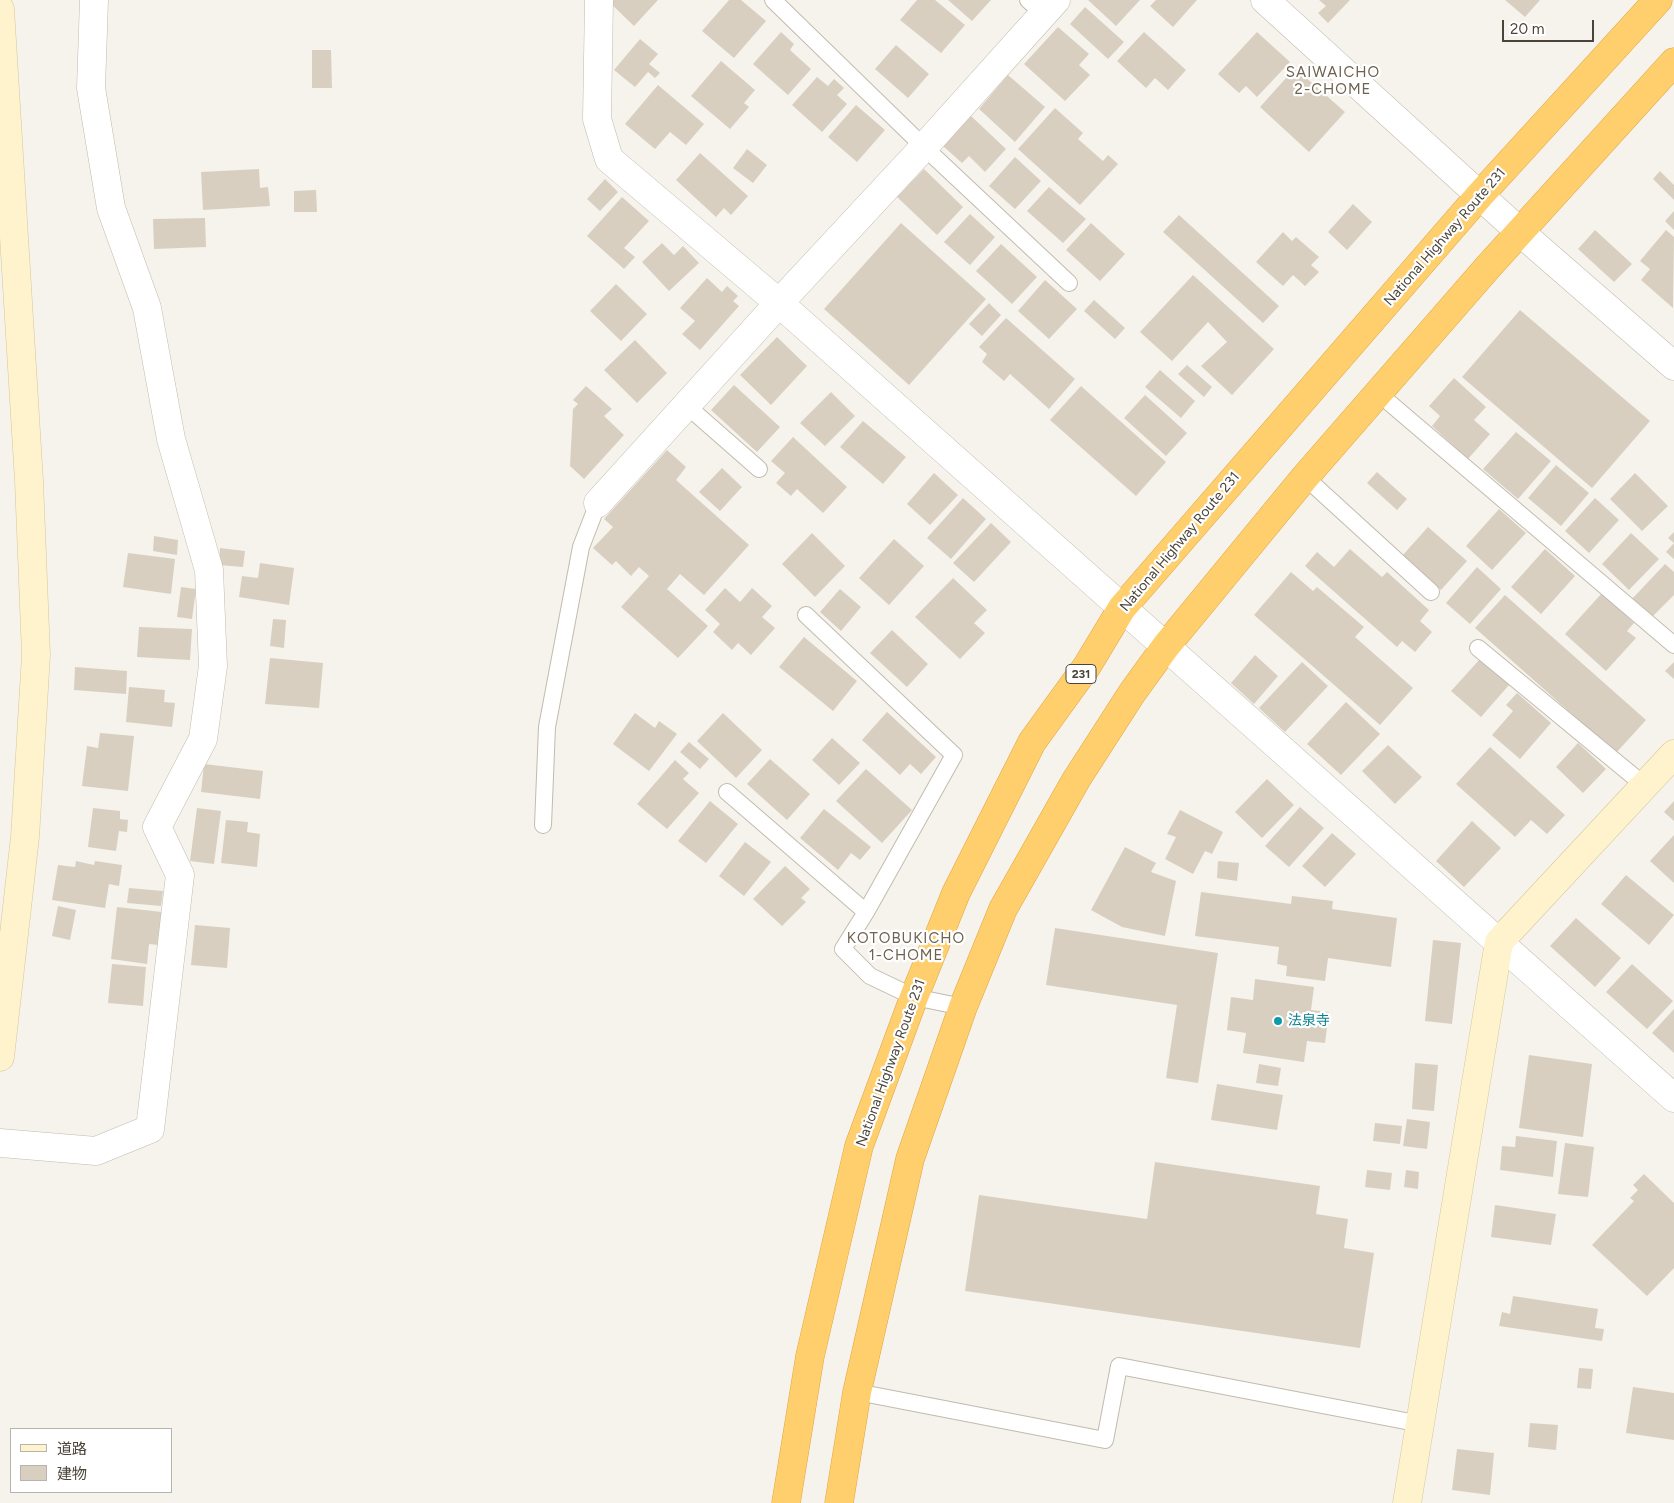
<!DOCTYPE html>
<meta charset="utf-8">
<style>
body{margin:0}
#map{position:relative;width:1674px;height:1503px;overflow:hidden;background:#f6f3ec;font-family:Figtree,"Noto Sans JP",sans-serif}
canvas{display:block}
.legend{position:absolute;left:10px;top:1428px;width:162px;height:65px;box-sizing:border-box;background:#fff;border:1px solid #b7b4b0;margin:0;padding:6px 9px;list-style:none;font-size:15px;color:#4b4439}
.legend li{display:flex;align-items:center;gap:10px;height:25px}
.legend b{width:25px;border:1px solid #b7b4b0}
.scale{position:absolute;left:1502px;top:20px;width:92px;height:22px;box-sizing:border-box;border:2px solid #4b4439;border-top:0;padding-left:6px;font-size:15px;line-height:18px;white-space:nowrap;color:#4b4439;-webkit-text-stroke:4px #fff;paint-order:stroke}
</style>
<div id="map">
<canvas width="1674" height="1503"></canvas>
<ul class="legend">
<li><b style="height:6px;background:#fff3cd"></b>道路</li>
<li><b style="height:14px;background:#d8cfc1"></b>建物</li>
</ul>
<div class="scale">20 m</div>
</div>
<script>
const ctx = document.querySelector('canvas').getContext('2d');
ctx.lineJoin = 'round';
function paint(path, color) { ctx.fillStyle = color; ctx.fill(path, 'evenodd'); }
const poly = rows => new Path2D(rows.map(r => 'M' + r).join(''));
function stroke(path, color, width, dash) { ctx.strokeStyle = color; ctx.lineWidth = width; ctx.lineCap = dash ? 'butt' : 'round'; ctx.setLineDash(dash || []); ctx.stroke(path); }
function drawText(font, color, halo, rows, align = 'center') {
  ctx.font = font + ' Figtree,"Noto Sans JP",sans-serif'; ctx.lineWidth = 4.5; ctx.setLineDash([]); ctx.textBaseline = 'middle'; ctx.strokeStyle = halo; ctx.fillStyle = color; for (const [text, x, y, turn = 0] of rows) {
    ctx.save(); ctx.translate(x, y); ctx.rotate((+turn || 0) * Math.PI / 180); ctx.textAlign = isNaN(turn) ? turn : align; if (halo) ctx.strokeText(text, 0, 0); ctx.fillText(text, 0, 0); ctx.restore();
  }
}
paint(poly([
 [607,0,658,0,634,26],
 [729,0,741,0,766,21,734,58,702,31],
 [917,0,935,0,965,25,941,53,900,20],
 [948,0,991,0,972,21],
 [1088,0,1140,0,1116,26],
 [1156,0,1197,0,1173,27,1150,6],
 [1319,0,1350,0,1328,23,1318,13,1326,6],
 [1505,0,1540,0,1525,17],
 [1085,7,1124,42,1108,59,1070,24],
 [1058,27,1089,54,1079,65,1090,75,1065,101,1024,64],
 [781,32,794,44,790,50,811,69,788,95,753,64],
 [1144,32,1186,70,1168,90,1155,78,1146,88,1117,61],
 [1257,32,1290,62,1257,97,1246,86,1239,93,1218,74],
 [640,39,658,54,649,64,660,73,655,78,648,72,635,87,614,70],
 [896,45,929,74,908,98,875,69],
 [312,50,331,50,332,88,312,88],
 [721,61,755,90,744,103,749,107,730,129,691,96],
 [1295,68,1345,112,1309,152,1260,107],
 [1008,75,1045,107,1015,142,979,109],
 [817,77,828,86,834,79,844,88,837,95,847,104,822,132,792,105],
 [658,85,704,124,686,145,670,132,655,149,625,124],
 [856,105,885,130,857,162,828,137],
 [1055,108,1083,133,1078,139,1103,161,1108,155,1118,164,1080,205,1018,149],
 [971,116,1006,149,985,172,969,156,962,163,943,146],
 [747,149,767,165,753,183,733,168],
 [700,153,748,196,731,215,724,208,716,217,676,180],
 [1015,157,1041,181,1015,209,989,186],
 [259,169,260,188,268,187,270,206,203,210,201,172],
 [924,169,963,207,937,235,897,197],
 [1660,171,1674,185,1674,200,1653,179],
 [605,179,618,192,600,211,587,199],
 [1049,187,1086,219,1063,243,1027,211],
 [316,190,317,212,294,212,294,191],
 [622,197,649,221,624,248,635,257,624,269,587,236],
 [1353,204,1372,222,1347,250,1328,232],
 [1674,211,1674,230,1665,221],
 [970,214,995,237,970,265,944,242],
 [1179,215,1279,306,1263,323,1163,232],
 [205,218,206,247,154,249,153,219],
 [901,223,986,299,909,385,824,309],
 [1091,223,1125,254,1100,281,1066,250],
 [1595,230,1632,264,1614,282,1578,249],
 [1666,230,1674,237,1673,308,1641,280,1650,269,1640,261],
 [1283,232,1292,241,1296,237,1319,257,1311,265,1319,272,1305,286,1293,275,1283,286,1256,262],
 [662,243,674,255,683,246,699,263,669,291,642,262],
 [1001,244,1037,277,1012,304,976,271],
 [1193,275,1274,349,1232,395,1201,366,1227,342,1208,322,1172,361,1140,332],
 [707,278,722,292,727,286,738,296,733,301,739,306,700,350,682,334,695,321,680,308],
 [1045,280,1077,309,1049,339,1018,311],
 [616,284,647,314,621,341,590,311],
 [1094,300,1125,328,1115,339,1084,311],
 [989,303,1001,315,982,336,969,324],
 [1520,310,1650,421,1592,488,1462,377],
 [1006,318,1075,379,1049,409,1010,374,1004,381,982,362,987,354,979,347],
 [777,337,807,366,771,405,740,375],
 [635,340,667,373,637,403,604,370],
 [1187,365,1212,387,1204,397,1178,374],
 [1160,370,1195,401,1181,418,1145,387],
 [1454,378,1486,407,1474,420,1490,434,1468,459,1432,426,1440,416,1429,406],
 [734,385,780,427,757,452,711,410],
 [586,386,612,409,604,416,624,435,584,479,570,466,573,409,578,404,573,400],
 [1081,386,1166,462,1136,496,1050,420],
 [831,392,855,416,825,446,800,423],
 [1145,395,1187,433,1166,456,1124,418],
 [863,421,906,457,883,484,840,447],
 [1516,432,1551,461,1518,499,1483,469],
 [793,437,847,487,823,513,797,489,791,496,776,483,785,473,771,461],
 [667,450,686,467,676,480,749,545,704,595,680,574,667,589,708,626,678,658,621,607,649,576,639,567,631,576,616,561,612,565,593,548,613,527,604,519],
 [1556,465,1589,493,1561,526,1528,498],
 [722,468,742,487,720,511,699,492],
 [1377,472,1407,499,1397,510,1367,483],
 [934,473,958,495,930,525,907,504],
 [1635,473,1668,506,1642,531,1610,499],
 [963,498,986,519,951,559,927,538],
 [1595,498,1619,520,1589,553,1565,531],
 [1499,509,1526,533,1492,570,1466,546],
 [991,523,1011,542,974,582,953,563],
 [1428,527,1467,561,1441,590,1402,556],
 [1674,532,1674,559,1666,552,1674,543,1668,538],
 [812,533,845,566,815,597,782,564],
 [1631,533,1659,559,1629,590,1602,564],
 [154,536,178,540,177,555,153,551],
 [894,539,924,566,889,605,859,578],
 [220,548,245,551,243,567,219,565],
 [1350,549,1382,577,1387,572,1429,610,1420,621,1432,632,1415,652,1402,641,1397,647,1305,566,1317,552,1334,567],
 [1545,549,1575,576,1541,614,1511,587],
 [128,553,175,559,171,594,123,587],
 [260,563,294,568,289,605,239,597,242,576,258,578],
 [1665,564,1674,572,1674,595,1652,617,1632,599],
 [1477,567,1501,589,1470,624,1446,603],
 [1291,572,1313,591,1317,587,1364,627,1355,637,1413,688,1380,725,1254,615],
 [953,578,987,610,974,623,985,633,960,659,915,617],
 [181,587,196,589,192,619,177,617],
 [725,588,740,602,752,588,772,606,762,617,775,628,751,655,738,643,732,650,713,632,720,624,705,610],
 [840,589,861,607,841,631,820,612],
 [1602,593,1634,623,1627,631,1636,638,1606,671,1565,634],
 [1505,595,1646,720,1616,753,1475,628],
 [273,619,286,620,284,648,270,646],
 [139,627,192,629,190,660,137,657],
 [892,630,928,664,907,687,870,653],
 [804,637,857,681,833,711,779,667],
 [1255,655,1278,676,1254,704,1231,683],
 [270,658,323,663,319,708,265,704],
 [1480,659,1509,685,1481,717,1451,691],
 [1302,662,1328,686,1285,732,1259,708],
 [1674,662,1674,679,1665,671],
 [75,667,127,671,126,694,74,690],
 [129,687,165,690,164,702,175,703,172,727,126,722],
 [1517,693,1551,723,1520,759,1492,735,1513,711,1506,705],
 [1346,702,1380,734,1341,775,1307,744],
 [887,712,936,757,921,774,910,764,900,775,862,740],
 [635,713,655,728,659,721,677,734,649,771,613,744],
 [723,713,762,750,736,778,697,741],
 [100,733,134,736,128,791,82,786,87,746,98,748],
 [832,738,860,763,839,785,812,760],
 [689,742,709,759,700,769,680,752],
 [1578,743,1606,769,1583,793,1556,767],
 [1388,745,1422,777,1395,804,1362,771],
 [1490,747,1565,815,1547,834,1531,820,1515,837,1456,784],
 [770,759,810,794,787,820,747,784],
 [675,760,689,773,683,779,699,793,667,829,637,804],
 [204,764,263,771,260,799,201,792],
 [866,769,912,810,882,843,836,801],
 [1267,779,1294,805,1262,838,1235,812],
 [710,801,738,824,706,863,678,841],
 [1674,801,1674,821,1664,812],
 [1300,807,1324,828,1289,867,1265,846],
 [93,808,120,811,120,819,128,820,127,832,119,831,116,851,88,847],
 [197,808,221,811,214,864,190,861],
 [824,809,871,847,860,860,851,853,838,870,800,838],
 [1180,810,1223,832,1212,854,1205,851,1193,874,1165,859,1176,837,1167,834],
 [226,820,248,822,247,832,260,834,257,867,221,863],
 [1472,821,1501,848,1464,887,1436,861],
 [1332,833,1356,854,1325,887,1302,866],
 [1674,835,1674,883,1650,861],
 [745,842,771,862,744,896,719,876],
 [1125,847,1156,863,1151,872,1176,881,1165,936,1122,927,1091,910],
 [76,861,94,865,95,861,122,865,119,886,109,884,105,908,52,900,58,865,75,867],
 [1218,861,1239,863,1237,881,1217,878],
 [785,866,810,889,801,898,806,902,782,926,753,899],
 [1626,875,1674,915,1649,945,1601,904],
 [129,888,163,891,161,906,127,903],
 [1201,892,1291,904,1292,896,1333,901,1332,909,1397,918,1391,967,1328,958,1325,981,1286,976,1287,966,1277,964,1279,947,1195,936],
 [58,906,76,910,70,940,52,936],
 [117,907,162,912,158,945,149,944,147,964,111,959],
 [1576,918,1621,958,1595,987,1550,946],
 [195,925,230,928,227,968,191,965],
 [1055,928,1218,953,1198,1083,1166,1078,1177,1005,1046,985],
 [1433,940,1461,943,1452,1024,1425,1021],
 [112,964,146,967,143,1006,108,1003],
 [1632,964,1673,1001,1647,1029,1606,992],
 [1255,979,1314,987,1311,1010,1329,1012,1325,1043,1307,1041,1304,1062,1243,1053,1246,1033,1227,1030,1231,997,1253,1000],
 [1674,1009,1674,1053,1652,1033],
 [1529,1055,1592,1064,1583,1137,1519,1128],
 [1415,1063,1438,1065,1434,1111,1412,1109],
 [1259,1064,1281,1068,1278,1086,1256,1083],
 [1217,1084,1283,1095,1277,1130,1211,1120],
 [1407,1119,1430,1122,1427,1149,1403,1146],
 [1375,1123,1402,1126,1400,1144,1373,1141],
 [1516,1136,1557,1141,1553,1177,1500,1170,1502,1146,1515,1147],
 [1565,1143,1594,1147,1588,1197,1558,1194],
 [1155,1162,1320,1186,1316,1214,1348,1219,1344,1248,1374,1253,1360,1348,965,1291,979,1195,1147,1219],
 [1367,1170,1392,1173,1390,1190,1365,1187],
 [1406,1170,1419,1172,1418,1189,1404,1187],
 [1644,1174,1674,1203,1674,1268,1647,1296,1592,1245,1634,1201,1630,1198,1638,1190,1633,1185],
 [1495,1205,1556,1214,1551,1245,1491,1237],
 [1513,1296,1598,1309,1595,1328,1604,1329,1602,1341,1499,1326,1502,1312,1510,1314],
 [1579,1368,1593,1369,1591,1389,1577,1388],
 [1633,1387,1674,1393,1674,1440,1626,1433],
 [1530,1423,1558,1425,1556,1450,1528,1447],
 [1457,1449,1494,1453,1490,1495,1452,1490]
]), '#d8cfc1');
const lane = poly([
 [773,0,924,147,1069,283],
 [1028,0,1043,14],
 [1378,393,1674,645],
 [686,405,759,469],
 [1305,477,1431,592],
 [806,615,954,755,866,912],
 [1478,648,1644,785],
 [727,792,866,912,843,949,870,976,914,997,963,1007],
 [543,825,547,727,581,547,598,503],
 [857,1392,1105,1440,1119,1366,1421,1424]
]);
const street = poly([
 [599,0,597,119,609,159,779,303,1674,1098],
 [1265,0,1520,232,1674,366],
 [598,503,779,303,924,147,1056,0],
 [0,1143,96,1151,150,1129,180,875,157,827,203,739,213,666,209,570,171,439,147,308,111,208,91,88,94,0]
]);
const secondary = poly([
 [0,9,29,481,36,655,25,837,0,1057],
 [1407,1503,1499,942,1674,754]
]);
const highway = poly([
 [786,1503,810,1356,859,1146,914,997,956,893,1032,742,1087,666,1122,608,1480,195,1658,0],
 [839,1503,857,1392,910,1159,963,1007,1003,909,1076,780,1132,693,1166,646,1305,477,1488,267,1674,62]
]);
stroke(lane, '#c2bbae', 18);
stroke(street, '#c2bbae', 29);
stroke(secondary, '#d6c79b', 29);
stroke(highway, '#e0a43c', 29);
stroke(lane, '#fff', 16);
stroke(street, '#fff', 28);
stroke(secondary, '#fff3cd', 28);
stroke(highway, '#ffcf6e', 28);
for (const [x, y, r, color] of [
 [1278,1021,5,"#0f9aa8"]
]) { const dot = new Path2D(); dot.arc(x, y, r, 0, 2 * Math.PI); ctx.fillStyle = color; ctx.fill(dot); stroke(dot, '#fff', 2); }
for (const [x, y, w] of [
 [1081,674,30]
]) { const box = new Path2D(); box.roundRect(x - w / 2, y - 9.5, w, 19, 4); ctx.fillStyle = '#fff'; ctx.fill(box); stroke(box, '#4b4439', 1); }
drawText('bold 12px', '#4b4439', null, [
 ["231",1081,674]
]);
drawText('14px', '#4b4439', '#fff', [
 ["National Highway Route 231",1445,237,-49],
 ["National Highway Route 231",1180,542,-50],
 ["National Highway Route 231",891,1063,-70]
]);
drawText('14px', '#0d838f', '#fff', [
 ["法泉寺",1288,1021]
], 'left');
ctx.letterSpacing = '1px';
drawText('15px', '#6e6250', '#fff', [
 ["SAIWAICHO",1333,73],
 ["2-CHOME",1333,90],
 ["KOTOBUKICHO",906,939],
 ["1-CHOME",906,956]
]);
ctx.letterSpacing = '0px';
</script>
